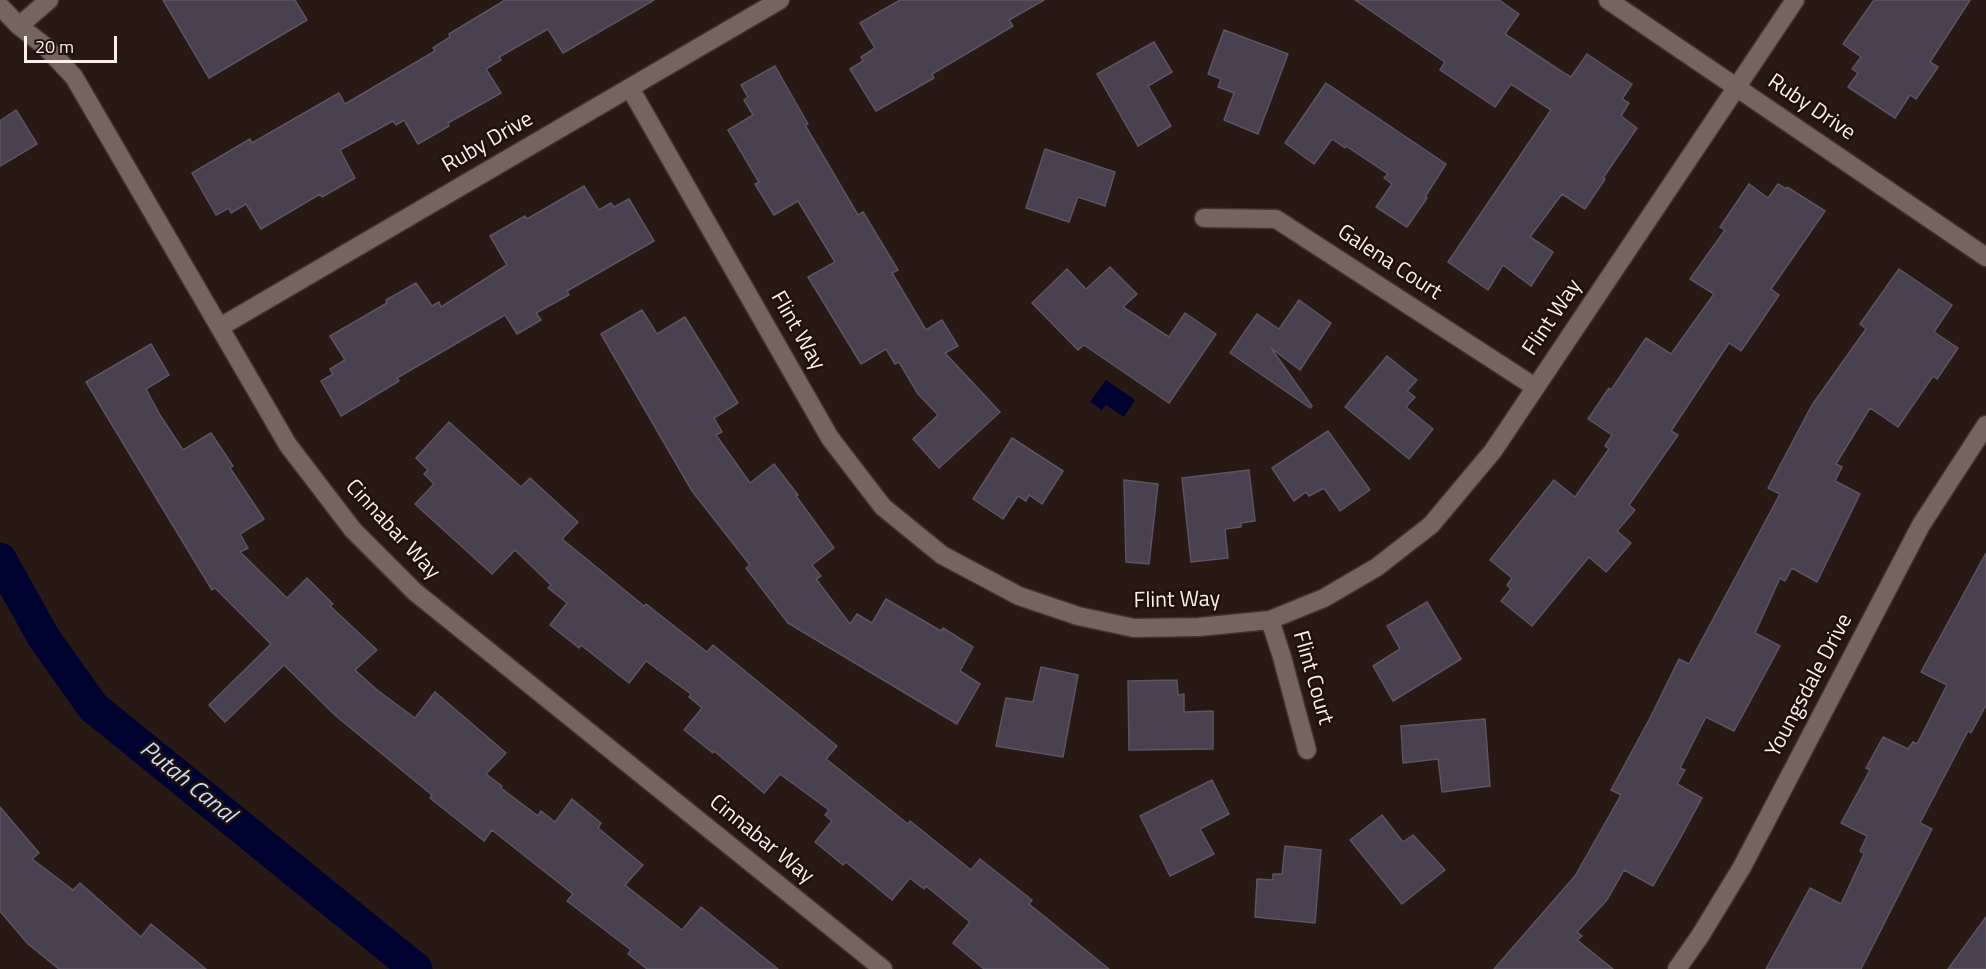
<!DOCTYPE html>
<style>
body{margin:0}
#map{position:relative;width:1986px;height:969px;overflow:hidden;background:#281914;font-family:"Titillium Web",sans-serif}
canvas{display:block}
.scale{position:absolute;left:24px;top:36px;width:93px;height:27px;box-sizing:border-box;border:3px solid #faefeb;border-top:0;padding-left:8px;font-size:18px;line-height:21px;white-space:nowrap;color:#faefeb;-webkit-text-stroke:4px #1e100b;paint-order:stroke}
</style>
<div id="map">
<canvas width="1986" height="969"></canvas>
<div class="scale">20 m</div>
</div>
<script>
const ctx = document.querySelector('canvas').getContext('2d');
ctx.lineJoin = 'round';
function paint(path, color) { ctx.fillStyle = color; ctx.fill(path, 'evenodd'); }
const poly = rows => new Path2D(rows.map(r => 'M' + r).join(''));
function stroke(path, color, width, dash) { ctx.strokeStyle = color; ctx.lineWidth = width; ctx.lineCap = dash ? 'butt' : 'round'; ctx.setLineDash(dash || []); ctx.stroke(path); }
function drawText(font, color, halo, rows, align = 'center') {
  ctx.font = font + ' "Titillium Web",sans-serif'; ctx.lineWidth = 5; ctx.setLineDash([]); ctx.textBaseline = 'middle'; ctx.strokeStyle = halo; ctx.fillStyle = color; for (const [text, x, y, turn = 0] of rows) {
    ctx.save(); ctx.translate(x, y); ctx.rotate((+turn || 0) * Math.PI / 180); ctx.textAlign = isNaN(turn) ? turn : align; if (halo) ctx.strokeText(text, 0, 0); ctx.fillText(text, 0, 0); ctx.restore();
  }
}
paint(poly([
 [1106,380,1135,400,1124,417,1106,405,1102,410,1090,402]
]), '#000330');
stroke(poly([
 [0,559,44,638,93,707,416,969]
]), '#000330', 33);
const building = poly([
 [163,0,295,0,307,20,209,78,163,0],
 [505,0,654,0,563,53,548,29,499,57,501,60,486,69,501,93,448,123,449,126,418,144,404,120,396,125,393,121,340,150,355,178,322,197,320,194,261,229,246,204,231,213,229,208,216,215,192,173,250,139,252,143,339,93,345,104,435,51,433,48,450,37,449,34,505,0],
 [900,0,1044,0,1009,20,1013,26,932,74,934,78,876,111,850,69,863,61,861,57,875,48,860,23,900,0],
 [1355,0,1499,0,1519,14,1505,34,1564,73,1571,77,1587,54,1632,84,1622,99,1629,103,1621,116,1637,128,1603,178,1605,179,1585,209,1562,194,1530,237,1553,252,1531,286,1503,265,1488,290,1448,262,1551,110,1511,84,1495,107,1440,70,1445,62,1355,0],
 [1874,0,1970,0,1930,62,1938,67,1916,99,1910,95,1895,118,1848,87,1858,73,1852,69,1861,57,1843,44,1874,0],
 [1224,30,1288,54,1258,134,1224,120,1234,93,1218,87,1221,79,1208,74,1224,30],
 [1154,42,1172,72,1148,86,1171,126,1138,146,1097,74,1154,42],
 [775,66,808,124,805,125,858,215,863,212,898,270,892,273,926,330,942,320,958,346,945,353,1000,412,939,468,913,439,938,415,918,394,899,362,895,364,886,349,861,364,808,277,835,262,798,201,774,215,755,184,759,182,728,130,753,115,744,100,748,97,741,85,775,66],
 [1326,83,1446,164,1425,197,1427,198,1407,227,1376,207,1392,184,1384,178,1388,174,1346,146,1345,148,1332,139,1314,164,1285,143,1326,83],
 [16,110,37,144,0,166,0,121,16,110],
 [1045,149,1115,172,1105,206,1078,197,1069,222,1026,208,1045,149],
 [1749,184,1768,198,1778,184,1786,189,1787,187,1825,211,1771,289,1779,295,1741,351,1729,343,1671,431,1678,435,1629,505,1635,510,1617,531,1631,543,1606,572,1589,557,1532,626,1501,601,1511,589,1507,585,1512,578,1490,560,1554,480,1575,497,1609,449,1605,446,1612,435,1588,419,1609,388,1611,390,1646,338,1671,354,1714,294,1690,279,1725,230,1720,227,1749,184],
 [584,186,599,210,611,203,614,207,629,199,654,241,567,291,569,295,536,313,541,320,517,334,505,315,397,378,399,381,341,416,321,381,333,374,330,369,345,360,330,336,387,303,386,300,416,283,432,306,439,302,441,307,507,265,490,236,525,216,527,219,584,186],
 [1110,267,1137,294,1123,307,1169,337,1185,313,1216,334,1169,403,1084,345,1078,350,1032,303,1067,269,1086,289,1110,267],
 [1899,269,1952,305,1934,332,1958,348,1937,379,1933,376,1898,427,1870,408,1836,464,1842,467,1835,481,1860,494,1817,582,1792,568,1785,581,1780,578,1755,633,1780,646,1734,731,1706,717,1680,768,1685,770,1677,784,1702,798,1681,837,1653,886,1624,870,1607,900,1577,932,1582,936,1577,940,1613,969,1494,969,1575,876,1621,795,1611,790,1650,718,1679,659,1689,664,1780,494,1768,488,1812,405,1866,329,1860,324,1899,269],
 [1299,300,1331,323,1300,370,1271,348,1312,406,1310,408,1230,353,1257,314,1279,329,1299,300],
 [642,310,657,334,685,317,738,403,714,418,722,432,716,435,750,483,774,464,798,495,796,496,834,548,812,565,821,576,816,579,850,624,857,614,872,623,886,599,941,631,943,628,973,647,960,671,980,684,957,724,788,623,746,568,750,565,692,491,601,334,642,310],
 [151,344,169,375,146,389,160,415,183,450,211,433,233,466,230,468,264,519,240,534,248,548,240,552,287,598,307,578,333,604,330,606,377,650,355,670,377,690,415,718,435,692,506,753,486,774,502,786,501,788,538,816,541,811,555,822,572,799,601,823,598,828,643,865,625,885,682,930,701,907,778,969,647,969,628,954,631,950,567,901,573,894,492,830,484,841,430,798,432,795,336,716,284,665,225,722,209,705,271,644,215,588,212,590,86,382,151,344],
 [1387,356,1417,380,1407,391,1415,397,1406,407,1433,429,1409,459,1345,407,1387,356],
 [449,422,521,487,530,478,578,522,562,539,644,606,646,604,707,652,713,645,837,746,826,759,908,824,910,821,971,870,980,859,1032,900,1029,904,1109,969,984,969,953,943,970,922,926,886,924,889,910,878,892,900,846,862,843,865,815,842,832,821,825,815,829,810,780,774,764,793,714,751,713,753,684,730,702,708,689,697,691,694,646,661,629,683,581,645,579,648,550,625,567,603,548,588,551,585,515,550,492,574,415,504,434,484,424,474,428,470,416,458,449,422],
 [1328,431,1370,490,1340,511,1324,488,1309,496,1306,492,1294,501,1272,468,1328,431],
 [1012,438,1063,471,1042,504,1029,495,1026,501,1018,496,1003,519,973,499,1012,438],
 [1249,470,1255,521,1241,523,1241,527,1225,529,1228,558,1191,562,1182,478,1249,470],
 [1124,480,1158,484,1149,564,1126,562,1124,480],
 [1986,553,1986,705,1971,733,1968,731,1920,823,1932,829,1861,969,1766,969,1810,888,1841,904,1864,854,1860,851,1867,836,1841,823,1870,770,1866,768,1883,737,1908,749,1913,742,1917,744,1947,685,1921,672,1986,553],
 [1427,602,1461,659,1393,701,1373,666,1400,649,1387,626,1427,602],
 [1041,667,1078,675,1063,757,996,746,1006,698,1033,702,1041,667],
 [1177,680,1178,695,1184,694,1184,712,1213,711,1213,749,1129,750,1128,681,1177,680],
 [1485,719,1490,786,1442,792,1438,759,1403,763,1401,726,1485,719],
 [1212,780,1229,814,1200,829,1214,854,1170,876,1140,816,1212,780],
 [0,807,39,853,32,859,73,890,80,883,141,937,151,924,206,969,59,969,28,944,0,911,0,807],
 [1382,815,1403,842,1413,835,1445,870,1402,904,1350,840,1382,815],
 [1285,846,1321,850,1315,923,1255,917,1257,879,1273,880,1273,874,1282,874,1285,846],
 [1986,917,1986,969,1948,969,1986,917]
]);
paint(building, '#49414f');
stroke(building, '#5c5463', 1.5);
const minor = poly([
 [1608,0,1986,257],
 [0,6,19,26,46,47,74,77,288,445,353,530,415,592,883,969],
 [19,26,49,0],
 [630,88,830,438,883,507,942,555,1019,596,1078,616,1134,628,1199,627,1270,620,1324,598,1377,567,1431,525,1493,451,1795,0],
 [1204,218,1276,219,1535,387],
 [220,327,780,0],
 [1270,620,1282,657,1307,750]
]);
const tertiary = poly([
 [1677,969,1700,936,1742,867,1921,525,1986,425]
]);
stroke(minor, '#3f3431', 21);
stroke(tertiary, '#3f3431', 21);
stroke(minor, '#76645e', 18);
stroke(tertiary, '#76645e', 18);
drawText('22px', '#faefeb', '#1e100b', [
 ["Ruby Drive",1811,108,34],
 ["Ruby Drive",488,143,-30],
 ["Galena Court",1389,263,33],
 ["Flint Way",1553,318,-56],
 ["Flint Way",797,331,60],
 ["Cinnabar Way",392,530,47],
 ["Flint Way",1177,601,-1],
 ["Flint Court",1312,678,74],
 ["Youngsdale Drive",1810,686,-62],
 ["Cinnabar Way",761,840,39]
]);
drawText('italic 24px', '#c9dcfc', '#1e100b', [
 ["Putah Canal",187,783,39]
]);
</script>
